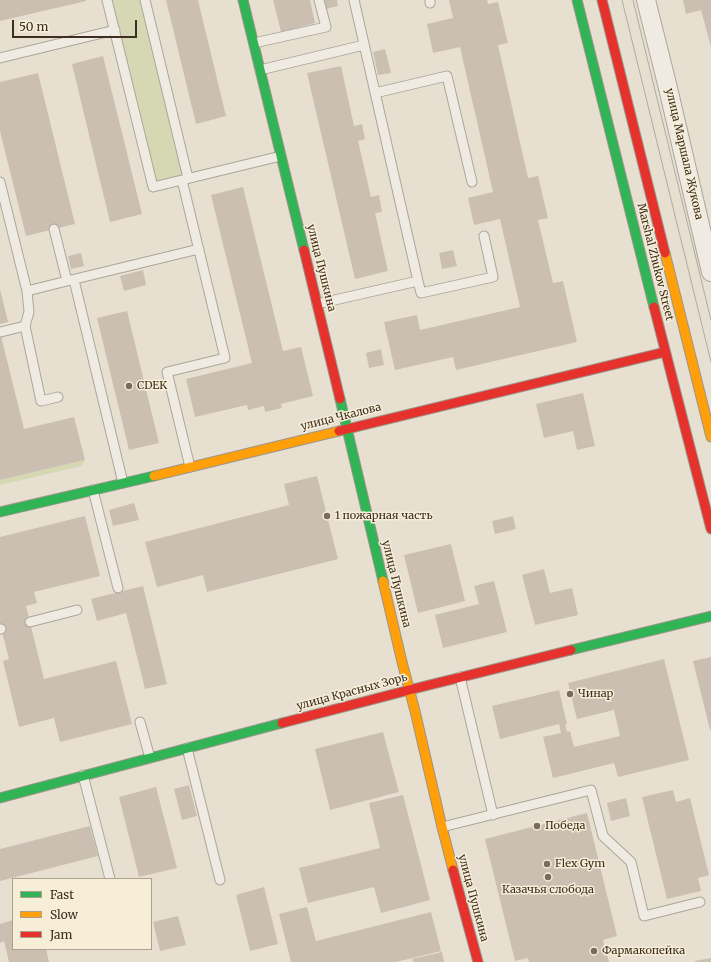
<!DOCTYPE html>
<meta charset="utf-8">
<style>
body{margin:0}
#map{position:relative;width:711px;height:962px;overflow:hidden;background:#e7e0d1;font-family:Merriweather,serif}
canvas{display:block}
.legend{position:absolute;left:12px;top:878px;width:140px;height:72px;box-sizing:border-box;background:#f7eed8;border:1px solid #ada18e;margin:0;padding:5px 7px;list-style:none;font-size:12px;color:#3d2e20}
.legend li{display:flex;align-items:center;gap:8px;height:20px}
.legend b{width:20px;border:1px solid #ada18e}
.scale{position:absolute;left:12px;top:20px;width:125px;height:18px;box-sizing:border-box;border:2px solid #3d2e20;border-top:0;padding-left:5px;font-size:12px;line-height:14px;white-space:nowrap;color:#3d2e20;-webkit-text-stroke:3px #f7eed8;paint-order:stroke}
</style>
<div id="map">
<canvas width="711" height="962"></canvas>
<ul class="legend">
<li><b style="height:5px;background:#30b455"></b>Fast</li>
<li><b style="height:5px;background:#ff9f0a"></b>Slow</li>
<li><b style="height:5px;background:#e5322d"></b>Jam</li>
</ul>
<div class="scale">50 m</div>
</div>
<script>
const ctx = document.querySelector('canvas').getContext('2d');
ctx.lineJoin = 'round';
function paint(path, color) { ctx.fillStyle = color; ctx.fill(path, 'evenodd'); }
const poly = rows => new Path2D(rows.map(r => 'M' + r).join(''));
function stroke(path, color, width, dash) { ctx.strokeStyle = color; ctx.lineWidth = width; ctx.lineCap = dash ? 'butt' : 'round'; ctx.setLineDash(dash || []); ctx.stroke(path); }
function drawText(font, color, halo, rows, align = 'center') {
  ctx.font = font + ' Merriweather,serif'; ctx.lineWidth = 3; ctx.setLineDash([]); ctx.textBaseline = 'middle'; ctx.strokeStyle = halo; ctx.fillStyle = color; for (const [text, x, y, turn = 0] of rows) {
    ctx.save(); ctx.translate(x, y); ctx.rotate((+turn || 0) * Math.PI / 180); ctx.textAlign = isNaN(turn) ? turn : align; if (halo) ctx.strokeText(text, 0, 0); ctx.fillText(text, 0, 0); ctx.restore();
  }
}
paint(poly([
 [111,0,141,0,183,176,156,182],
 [85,460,82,466,0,485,0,480]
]), '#d6d7b3');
paint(poly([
 [0,0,86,0,86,1,0,21],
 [166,0,198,0,226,116,196,124],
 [273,0,310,0,315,23,281,32],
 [324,0,337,0,338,6,326,9],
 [449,0,487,0,488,4,498,2,508,43,498,45,528,178,538,176,548,218,538,220,553,283,563,281,577,342,456,370,453,357,395,370,384,322,417,315,420,330,520,307,500,219,474,225,468,198,493,192,460,47,433,53,427,24,453,18],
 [683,0,711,0,711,47,701,10,686,14],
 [385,49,391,73,378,75,373,52],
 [103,56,142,214,110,222,72,64],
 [341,66,354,126,362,124,365,139,358,141,371,197,379,195,382,212,375,213,388,271,355,279,307,73],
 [38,73,75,224,26,236,0,131,0,82],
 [243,187,283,351,301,347,313,396,281,404,282,408,265,412,264,406,248,410,247,405,195,417,186,379,252,363,211,195],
 [453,250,457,266,442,269,439,253],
 [81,253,84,266,71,269,68,256],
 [143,270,146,285,124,291,120,276],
 [0,289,8,322,0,324],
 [127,311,159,443,129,450,97,318],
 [0,332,24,429,74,417,85,460,0,480],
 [381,349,384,365,369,368,366,353],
 [583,393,595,446,577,450,573,431,544,438,536,404],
 [317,476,338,559,207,592,203,575,157,587,145,542,289,505,284,484],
 [134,503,139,520,113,526,109,510],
 [85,516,100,576,34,592,37,603,26,606,44,679,116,661,132,724,60,742,54,718,19,727,3,661,9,659,0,624,0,537],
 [513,516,516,529,495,534,492,521],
 [451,544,465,601,418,613,404,555],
 [544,569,550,593,572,588,578,615,535,625,522,575],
 [494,581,507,632,443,648,435,615,479,604,474,586],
 [143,586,167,684,145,689,126,613,97,621,91,599],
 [711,657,711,730,710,730,693,661],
 [664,659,689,760,618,777,614,763,553,778,543,737,561,733,559,724,500,739,492,706,559,690,567,724,565,724,567,732,570,731,574,747,620,736,614,710,577,719,568,683],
 [383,732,399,792,330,810,315,749],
 [189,785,197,816,182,820,174,789],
 [156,787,177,868,139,877,119,797],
 [673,790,676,802,690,798,709,875,698,878,701,891,667,899,642,797],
 [403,795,430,900,381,913,374,887,308,903,299,868,380,848,369,803],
 [626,798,630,816,611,821,607,803],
 [587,813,617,936,603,940,609,962,529,962,528,958,515,961,485,839],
 [90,826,98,856,0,881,0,849],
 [264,887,278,944,250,951,236,895],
 [307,907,316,941,431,912,441,951,396,962,291,962,279,914],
 [178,916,186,945,160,951,153,922],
 [13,920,13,949,46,949,49,962,9,962,4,941,0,943,0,924],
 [442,952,444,962,413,962,412,959],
 [711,958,711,962,695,962,695,961]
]), '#cbbfb2');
const lane = poly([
 [107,0,153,187,281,156],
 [145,0,188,178],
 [354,0,418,281],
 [430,0,430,3],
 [254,43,326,27,319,0],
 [0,58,115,30],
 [260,70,364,45],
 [375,93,447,76,472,182],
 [182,180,225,358,167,372,190,467],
 [0,182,27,291,29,312,25,326,41,401,58,397],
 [74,280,123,483],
 [67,281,199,249],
 [27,291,67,281,54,229],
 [317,304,418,281,421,293,493,277,484,236],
 [1,332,25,326],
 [93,490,118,588],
 [30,622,77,610],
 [0,629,1,629],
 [460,677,493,815],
 [140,722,150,758],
 [187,748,220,880],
 [83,775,110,879],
 [442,827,591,790,603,836,631,862,644,916,700,902]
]);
const street = poly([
 [646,0,667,84,711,272]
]);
const fast = poly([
 [243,0,304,250],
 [577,0,654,307],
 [340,399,383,581],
 [0,512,154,476],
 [571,650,711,616],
 [0,798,282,723]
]);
const slow = poly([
 [665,253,711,437],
 [154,476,339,431],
 [383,581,402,662,415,711,442,827,453,870]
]);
const jam = poly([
 [602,0,665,253],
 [304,250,340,399],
 [654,307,711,529],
 [339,431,665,352],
 [282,723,409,690,571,650],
 [453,870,478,962]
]);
stroke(lane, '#ada599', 11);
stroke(street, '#ada599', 20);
stroke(fast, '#9c958a', 11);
stroke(slow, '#9c958a', 11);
stroke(jam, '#9c958a', 11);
stroke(lane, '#efebe3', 9);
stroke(street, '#efebe3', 18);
stroke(fast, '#30b455', 9);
stroke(slow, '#ff9f0a', 9);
stroke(jam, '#e5322d', 9);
stroke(poly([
 [622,0,711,362],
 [633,0,711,320]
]), '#afaaa2', 1);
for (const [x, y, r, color] of [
 [129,386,4,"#786c5e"],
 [327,516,4,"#786c5e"],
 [570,694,4,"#786c5e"],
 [537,826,4,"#786c5e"],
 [547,864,4,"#786c5e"],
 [548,877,4,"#786c5e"],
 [594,951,4,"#786c5e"]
]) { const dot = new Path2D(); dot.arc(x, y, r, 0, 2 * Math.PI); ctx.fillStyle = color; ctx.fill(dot); stroke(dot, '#f7eed8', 1.5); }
drawText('11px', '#3d2e20', '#f7eed8', [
 ["улица Маршала Жукова",684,154,77],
 ["Marshal Zhukov Street",655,262,76],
 ["улица Пушкина",321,268,76],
 ["улица Чкалова",341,417,-14],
 ["улица Пушкина",396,584,76],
 ["улица Красных Зорь",352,692,-15],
 ["улица Пушкина",473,898,75]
]);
drawText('11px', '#3d2e20', '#f7eed8', [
 ["CDEK",137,386],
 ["1 пожарная часть",335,516],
 ["Чинар",578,694],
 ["Победа",545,826],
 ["Flex Gym",555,864],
 ["Казачья слобода",548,890,"center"],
 ["Фармакопейка",602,951]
], 'left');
</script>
